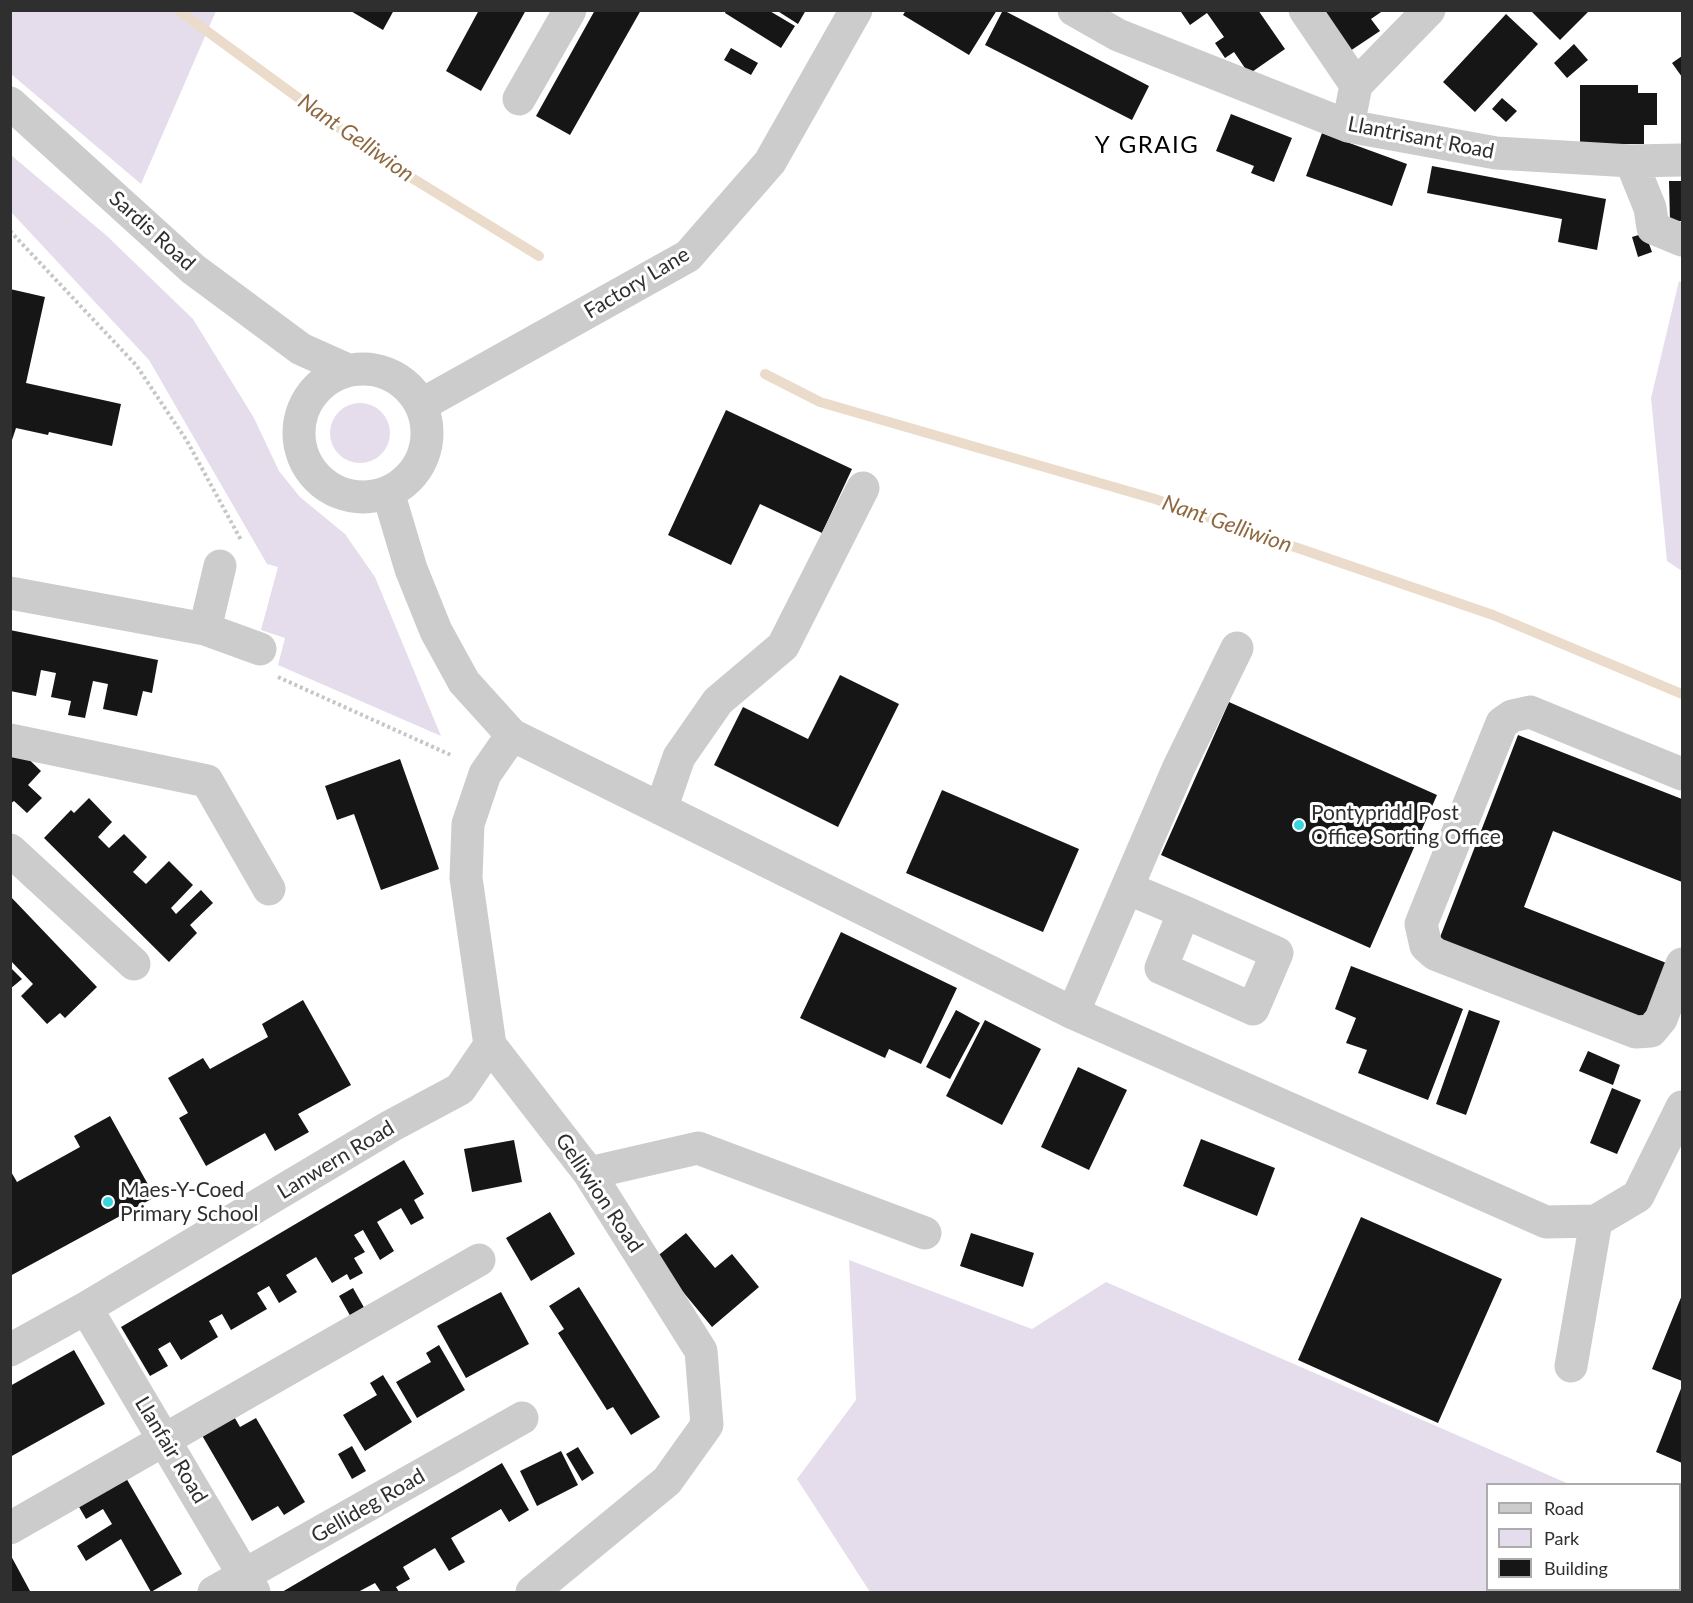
<!DOCTYPE html>
<style>
body{margin:0}
#map{position:relative;width:1693px;height:1603px;overflow:hidden;background:#fff;font-family:Lato,sans-serif}
canvas{display:block}
.frame{position:absolute;inset:0;border:12px solid #2f2f2f;pointer-events:none}
.legend{position:absolute;left:1486px;top:1483px;width:195px;height:108px;box-sizing:border-box;background:#fff;border:2px solid #acacac;margin:0;padding:8px 10px;list-style:none;font-size:18px;color:#2f2f2f}
.legend li{display:flex;align-items:center;gap:12px;height:30px}
.legend b{width:30px;border:2px solid #acacac}
</style>
<div id="map">
<canvas width="1693" height="1603"></canvas>
<div class="frame"></div>
<ul class="legend">
<li><b style="height:8px;background:#ccc"></b>Road</li>
<li><b style="height:16px;background:#e6ddec"></b>Park</li>
<li><b style="height:16px;background:#161616"></b>Building</li>
</ul>
</div>
<script>
const ctx = document.querySelector('canvas').getContext('2d');
ctx.lineJoin = 'round';
function paint(path, color) { ctx.fillStyle = color; ctx.fill(path, 'evenodd'); }
const poly = rows => new Path2D(rows.map(r => 'M' + r).join(''));
function stroke(path, color, width, dash) { ctx.strokeStyle = color; ctx.lineWidth = width; ctx.lineCap = dash ? 'butt' : 'round'; ctx.setLineDash(dash || []); ctx.stroke(path); }
function drawText(font, color, halo, rows, align = 'center') {
  ctx.font = font + ' Lato,sans-serif'; ctx.lineWidth = 6; ctx.setLineDash([]); ctx.textBaseline = 'middle'; ctx.strokeStyle = halo; ctx.fillStyle = color; for (const [text, x, y, turn = 0] of rows) {
    ctx.save(); ctx.translate(x, y); ctx.rotate((+turn || 0) * Math.PI / 180); ctx.textAlign = isNaN(turn) ? turn : align; if (halo) ctx.strokeText(text, 0, 0); ctx.fillText(text, 0, 0); ctx.restore();
  }
}
paint(poly([
 [11,10,216,11,141,184,11,74],
 [11,155,107,236,193,319,254,418,279,471,300,497,345,534,375,577,441,736,278,665,285,638,261,630,278,567,267,564,149,360,11,212],
 [1679,281,1682,283,1682,571,1667,561,1651,398],
 '330 433a30 30 0 1 1 60 0a30 30 0 1 1-60 0Z',
 [849,1260,1032,1329,1106,1282,1569,1484,1488,1484,1488,1590,1680,1590,1680,1533,1682,1534,1682,1592,870,1592,797,1479,856,1400]
]), '#e6ddec');
stroke(poly([
 [178,10,386,162,539,256],
 [765,374,820,402,1155,499,1493,615,1682,694]
]), '#ebdbca', 10);
paint(poly([
 [349,10,394,10,383,30],
 [479,10,526,10,481,91,446,71],
 [595,10,641,10,570,135,536,116],
 [726,10,768,10,795,26,781,48,725,13],
 [776,10,806,10,798,24],
 [906,10,997,10,969,55,903,15],
 [1003,10,1149,86,1132,120,985,45],
 [1183,10,1258,10,1285,49,1249,74,1234,52,1225,58,1215,43,1224,37,1207,13,1190,25,1181,12],
 [1318,10,1384,10,1371,19,1380,31,1347,53],
 [1534,10,1590,10,1560,40,1532,12],
 [1506,14,1538,44,1475,112,1443,82],
 [1574,44,1588,60,1567,78,1554,63],
 [731,48,758,63,751,75,724,60],
 [1682,56,1682,77,1672,63],
 [1580,85,1638,85,1638,93,1657,93,1657,125,1644,125,1644,144,1580,144],
 [1502,98,1517,111,1506,122,1492,109],
 [1231,114,1292,138,1274,182,1251,173,1254,166,1216,151],
 [1322,133,1407,164,1392,206,1306,176],
 [1432,166,1606,199,1597,250,1558,242,1562,219,1427,193],
 [1669,181,1682,181,1682,221,1670,221],
 [1645,233,1652,252,1638,257,1632,237],
 [10,289,45,297,26,383,121,404,112,446,49,432,48,435,16,428,10,446],
 [726,410,852,469,822,533,760,504,731,565,668,535],
 [10,630,158,660,152,693,143,691,137,716,103,709,108,684,93,681,85,718,68,715,71,701,51,697,56,673,41,670,36,696,10,691],
 [840,675,899,704,838,827,714,765,743,707,808,739],
 [1229,702,1437,795,1370,948,1161,855],
 [1518,735,1682,799,1682,882,1553,831,1524,907,1669,964,1646,1025,1437,945],
 [13,744,41,771,28,785,42,798,27,813,14,801,10,804,10,746],
 [400,759,439,869,381,890,354,814,337,820,325,786],
 [942,790,1079,849,1043,932,906,873],
 [89,798,112,822,98,837,109,848,124,834,147,857,133,872,146,884,169,861,193,885,171,908,176,914,201,890,213,903,190,925,197,933,169,962,44,838,71,810,74,813],
 [10,896,97,987,65,1018,60,1013,47,1024,21,996,33,984,10,960],
 [841,932,957,988,921,1064,889,1049,885,1058,800,1018],
 [1351,966,1463,1009,1428,1100,1358,1073,1367,1050,1346,1043,1356,1018,1335,1009],
 [10,967,22,979,10,989],
 [303,1000,351,1085,298,1114,309,1132,275,1151,265,1133,206,1166,179,1118,188,1113,168,1078,203,1058,210,1069,268,1037,262,1024],
 [956,1010,980,1023,950,1079,926,1067],
 [1469,1010,1500,1021,1466,1115,1436,1104],
 [985,1020,1041,1049,1002,1125,946,1096],
 [1588,1051,1620,1065,1613,1085,1579,1071],
 [1078,1067,1127,1090,1089,1170,1041,1147],
 [1612,1088,1641,1100,1617,1154,1590,1143],
 [110,1116,155,1197,10,1276,10,1170,17,1182,80,1147,74,1136],
 [1201,1139,1275,1168,1257,1216,1183,1186],
 [514,1140,522,1182,472,1192,464,1149],
 [404,1160,424,1194,414,1200,424,1218,411,1225,401,1208,377,1222,394,1251,380,1260,363,1230,354,1235,365,1252,354,1258,363,1273,350,1280,347,1274,332,1283,316,1257,286,1275,297,1292,279,1303,269,1286,257,1293,267,1309,231,1330,222,1314,209,1321,218,1337,181,1360,170,1342,158,1349,168,1366,150,1376,121,1327],
 [550,1212,575,1254,531,1281,506,1238],
 [1361,1217,1502,1279,1438,1423,1298,1360],
 [686,1233,715,1268,732,1254,759,1287,712,1327,655,1258],
 [971,1233,1034,1253,1023,1287,960,1266],
 [579,1287,660,1417,631,1435,613,1407,607,1410,558,1333,564,1329,549,1306],
 [353,1288,366,1311,352,1319,339,1296],
 [501,1292,529,1344,466,1378,437,1326],
 [1682,1295,1682,1381,1652,1369],
 [439,1345,465,1390,417,1418,396,1382,431,1362,426,1353],
 [74,1350,105,1404,10,1457,10,1386],
 [383,1375,412,1422,365,1451,343,1415,377,1395,370,1383],
 [1682,1386,1682,1463,1656,1452],
 [232,1413,240,1427,256,1418,305,1502,284,1515,278,1506,252,1521,200,1432],
 [352,1446,366,1471,352,1479,338,1454],
 [578,1447,594,1473,582,1481,566,1454],
 [561,1451,578,1485,537,1506,520,1471],
 [502,1463,529,1510,509,1522,501,1509,451,1538,465,1562,449,1571,435,1548,403,1567,410,1579,396,1587,399,1592,381,1592,375,1583,358,1592,282,1592],
 [122,1471,182,1574,151,1592,121,1539,86,1561,77,1546,112,1524,103,1509,86,1519,75,1500],
 [10,1554,30,1591,26,1592,10,1592]
]), '#161616');
stroke(poly([
 [10,231,136,365,187,441,241,540],
 [278,677,453,756]
]), '#c6c6c6', 4, [3, 3]);
stroke(poly([
 [1074,10,1118,35,1348,126,1496,153,1631,161,1682,160],
 [1305,10,1356,85],
 [519,99,570,10],
 [10,103,193,269,301,349,348,370],
 [1348,126,1356,85,1429,10],
 [1631,161,1650,208,1653,228,1682,240],
 '299 433a64 64 0 1 1 128 0a64 64 0 1 1-128 0Z',
 [421,405,688,256,770,162,856,10],
 [388,492,411,569,436,631,464,682,512,735,1073,1013,1546,1222,1596,1221,1638,1196,1682,1107],
 [10,593,205,629,260,649],
 [205,629,220,566],
 [512,735,485,774,468,824,466,878,490,1045,589,1173,701,1351,707,1425,667,1481,532,1592],
 [10,740,207,781,269,889],
 [1682,774,1530,712,1512,716,1502,723,1421,924,1426,946,1435,954,1636,1032,1651,1031,1661,1019,1682,964],
 [661,809,679,757,718,701,783,646,863,488],
 [10,850,134,964],
 [1127,888,1184,912,1277,953,1253,1009,1161,968,1184,912],
 [1073,1013,1178,769,1237,648],
 [589,1173,698,1148,925,1233],
 [86,1308,254,1592],
 [10,1350,86,1308,391,1126,460,1089,490,1045],
 [1571,1366,1596,1221],
 [10,1528,479,1260],
 [214,1592,522,1418]
]), '#ccc', 33);
for (const [x, y, r, color] of [
 [1299,825,6,"#37d6df"],
 [108,1202,6,"#37d6df"]
]) { const dot = new Path2D(); dot.arc(x, y, r, 0, 2 * Math.PI); ctx.fillStyle = color; ctx.fill(dot); stroke(dot, '#fff', 2); }
drawText('21px', '#2f2f2f', '#fff', [
 ["Llantrisant Road",1421,138,11],
 ["Sardis Road",152,231,42],
 ["Factory Lane",637,283,-31],
 ["Lanwern Road",336,1160,-31],
 ["Gelliwion Road",599,1193,56],
 ["Llanfair Road",171,1450,59],
 ["Gellideg Road",368,1506,-30]
]);
drawText('21px', '#2f2f2f', '#fff', [
 ["Pontypridd Post",1311,813],
 ["Office Sorting Office",1311,837],
 ["Maes-Y-Coed",120,1190],
 ["Primary School",120,1214]
], 'left');
drawText('italic 22px', '#8f683f', '#fff', [
 ["Nant Gelliwion",356,138,35],
 ["Nant Gelliwion",1227,524,19]
]);
ctx.letterSpacing = '1.5px';
drawText('24px', '#000', '#fff', [
 ["Y GRAIG",1147,145]
]);
ctx.letterSpacing = '0px';
</script>
